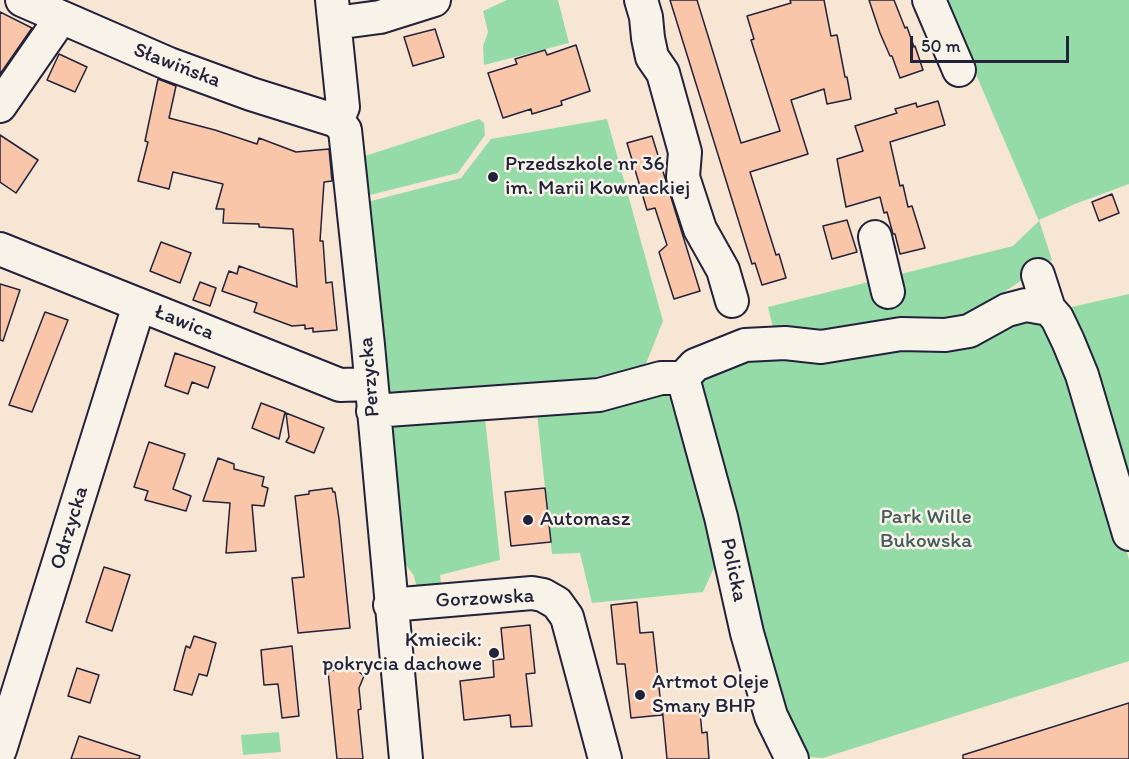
<!DOCTYPE html>
<meta charset="utf-8">
<style>
body{margin:0}
#map{position:relative;width:1129px;height:759px;overflow:hidden;background:#f8e6d5;font-family:Itim,sans-serif}
canvas{display:block}
.scale{position:absolute;left:910px;top:36px;width:159px;height:27px;box-sizing:border-box;border:3px solid #22223b;border-top:0;padding-left:8px;font-size:18px;line-height:21px;white-space:nowrap;color:#22223b;-webkit-text-stroke:4px #f7f3e8;paint-order:stroke}
</style>
<div id="map">
<canvas width="1129" height="759"></canvas>
<div class="scale">50 m</div>
</div>
<script>
const ctx = document.querySelector('canvas').getContext('2d');
ctx.lineJoin = 'round';
function paint(path, color) { ctx.fillStyle = color; ctx.fill(path, 'evenodd'); }
const poly = rows => new Path2D(rows.map(r => 'M' + r).join(''));
function stroke(path, color, width, dash) { ctx.strokeStyle = color; ctx.lineWidth = width; ctx.lineCap = dash ? 'butt' : 'round'; ctx.setLineDash(dash || []); ctx.stroke(path); }
function drawText(font, color, halo, rows, align = 'center') {
  ctx.font = font + ' Itim,sans-serif'; ctx.lineWidth = 5; ctx.setLineDash([]); ctx.textBaseline = 'middle'; ctx.strokeStyle = halo; ctx.fillStyle = color; for (const [text, x, y, turn = 0] of rows) {
    ctx.save(); ctx.translate(x, y); ctx.rotate((+turn || 0) * Math.PI / 180); ctx.textAlign = isNaN(turn) ? turn : align; if (halo) ctx.strokeText(text, 0, 0); ctx.fillText(text, 0, 0); ctx.restore();
  }
}
paint(poly([
 [507,0,558,0,569,43,484,65,483,46,488,32,483,11],
 [944,0,1129,0,1129,184,1075,204,1039,220,1052,260,968,316,842,334,775,336,768,307,1013,246,1039,221],
 [479,119,484,123,485,135,458,173,366,196,362,157],
 [607,119,663,321,645,366,582,380,388,398,367,202,461,178,491,139],
 [1129,294,1129,497,1067,308],
 [1018,314,1043,317,1060,331,1119,521,1129,560,1129,661,823,758,809,757,788,727,697,405,703,374,734,358],
 [660,394,679,400,718,559,703,592,592,603,580,553,552,554,537,413,603,412],
 [485,418,500,560,440,575,442,591,418,593,414,576,404,562,392,427],
 [279,732,281,752,243,755,241,735]
]), '#95dba8');
const building = poly([
 [670,0,697,0,741,143,780,131,751,40,754,39,747,16,791,3,790,0,824,0,831,36,837,35,845,77,847,77,851,99,827,104,824,89,791,100,808,154,750,172,776,255,779,254,786,278,762,285,755,263,752,264,670,0],
 [869,0,894,0,905,28,907,27,914,47,915,46,923,70,900,78,892,56,890,56,880,33,869,0],
 [0,12,32,28,0,74,0,12],
 [435,29,444,57,413,66,404,37,435,29],
 [576,45,590,91,561,101,562,105,532,114,531,109,503,118,488,73,517,64,515,59,545,50,547,55,576,45],
 [59,54,87,67,75,92,47,80,59,54],
 [158,79,176,86,169,118,215,130,257,144,259,138,296,152,329,149,332,181,324,182,320,241,323,241,326,283,332,282,337,330,313,332,313,328,305,329,305,325,292,326,254,312,257,303,222,291,229,271,237,274,239,266,297,287,293,229,259,227,259,224,223,223,224,209,216,209,223,184,173,172,169,189,138,181,148,142,145,141,158,79],
 [938,101,945,125,890,142,900,186,903,185,908,207,912,206,925,248,900,254,895,234,893,234,887,212,884,213,880,197,846,207,837,159,863,151,855,126,897,113,895,109,916,103,917,107,938,101],
 [0,135,38,160,16,193,0,182,0,135],
 [652,136,700,291,674,299,659,252,667,245,655,208,647,210,627,143,652,136],
 [1112,194,1119,213,1099,221,1092,202,1112,194],
 [847,220,857,252,832,259,823,226,847,220],
 [161,242,191,253,180,283,150,271,161,242],
 [200,282,216,288,210,306,193,300,200,282],
 [0,284,20,290,3,341,0,340,0,284],
 [45,312,68,320,32,412,9,405,45,312],
 [175,353,215,367,208,388,192,382,188,394,165,386,175,353],
 [261,403,285,412,279,439,252,428,261,403],
 [286,413,324,428,314,453,286,442,289,437,286,413],
 [149,442,185,454,173,489,191,496,186,511,145,500,148,491,134,487,149,442],
 [218,458,234,464,234,469,264,477,262,486,268,488,264,506,252,505,256,551,226,553,230,503,203,501,218,458],
 [332,488,333,492,335,492,339,519,350,628,298,633,292,578,304,577,295,496,309,494,309,491,332,488],
 [545,488,551,542,511,546,505,492,545,488],
 [104,567,130,575,112,631,86,622,104,567],
 [637,602,640,633,653,632,662,715,631,718,625,664,617,664,611,605,637,602],
 [530,625,535,673,526,674,532,726,511,727,510,715,464,720,460,681,494,677,493,660,504,659,501,628,530,625],
 [194,636,216,643,207,676,199,674,192,695,174,690,186,646,190,648,194,636],
 [292,646,299,716,282,718,278,684,264,685,261,650,292,646],
 [77,668,99,675,90,703,68,696,77,668],
 [354,668,364,676,359,688,361,709,358,710,363,759,337,759,328,671,354,668],
 [699,702,702,733,707,732,709,759,667,759,662,706,699,702],
 [1129,703,1129,759,963,759,963,755,1129,703],
 [79,736,140,756,139,759,71,759,79,736]
]);
paint(building, '#fac6aa');
stroke(building, '#22223b', 1.5);
const minor = poly([
 [22,0,169,64,251,94,337,121,345,130,368,345,406,759],
 [332,0,343,107,337,121],
 [641,0,646,17,648,38,652,57,663,73,685,152,683,177,700,229,723,270,732,301],
 [929,0,959,70],
 [335,23,380,17,434,0],
 [0,106,61,18],
 [875,237,888,292],
 [0,249,340,385,371,384],
 [1038,275,1049,309,1057,318,1068,341,1082,375,1129,534],
 [683,378,721,517,747,633,771,716,792,759],
 [683,378,695,365,745,345,785,343,821,347,901,334,945,335,969,331,1007,310,1026,305,1049,309],
 [373,411,599,395,661,378,683,378],
 [390,605,532,593,543,595,557,603,567,617,605,759],
 [0,750,139,305]
]);
stroke(minor, '#22223b', 36);
stroke(minor, '#f7f3e8', 32);
for (const [x, y, r, color] of [
 [493,177,6,"#22223b"],
 [528,520,6,"#22223b"],
 [494,653,6,"#22223b"],
 [640,695,6,"#22223b"]
]) { const dot = new Path2D(); dot.arc(x, y, r, 0, 2 * Math.PI); ctx.fillStyle = color; ctx.fill(dot); stroke(dot, '#f7f3e8', 2); }
drawText('21px', '#22223b', '#f7f3e8', [
 ["Sławińska",177,66,21],
 ["Ławica",184,323,22],
 ["Perzycka",370,377,-95],
 ["Odrzycka",70,528,-73],
 ["Policka",733,570,78],
 ["Gorzowska",485,599,-3]
]);
drawText('21px', '#22223b', '#f7f3e8', [
 ["Przedszkole nr 36",505,165],
 ["im. Marii Kownackiej",505,189],
 ["Automasz",540,520],
 ["Kmiecik:",482,641,"right"],
 ["pokrycia dachowe",482,665,"right"],
 ["Artmot Oleje",652,683],
 ["Smary BHP",652,707]
], 'left');
drawText('21px', '#445a5c', '#f7f3e8', [
 ["Park Wille",926,518],
 ["Bukowska",926,542]
]);
</script>
